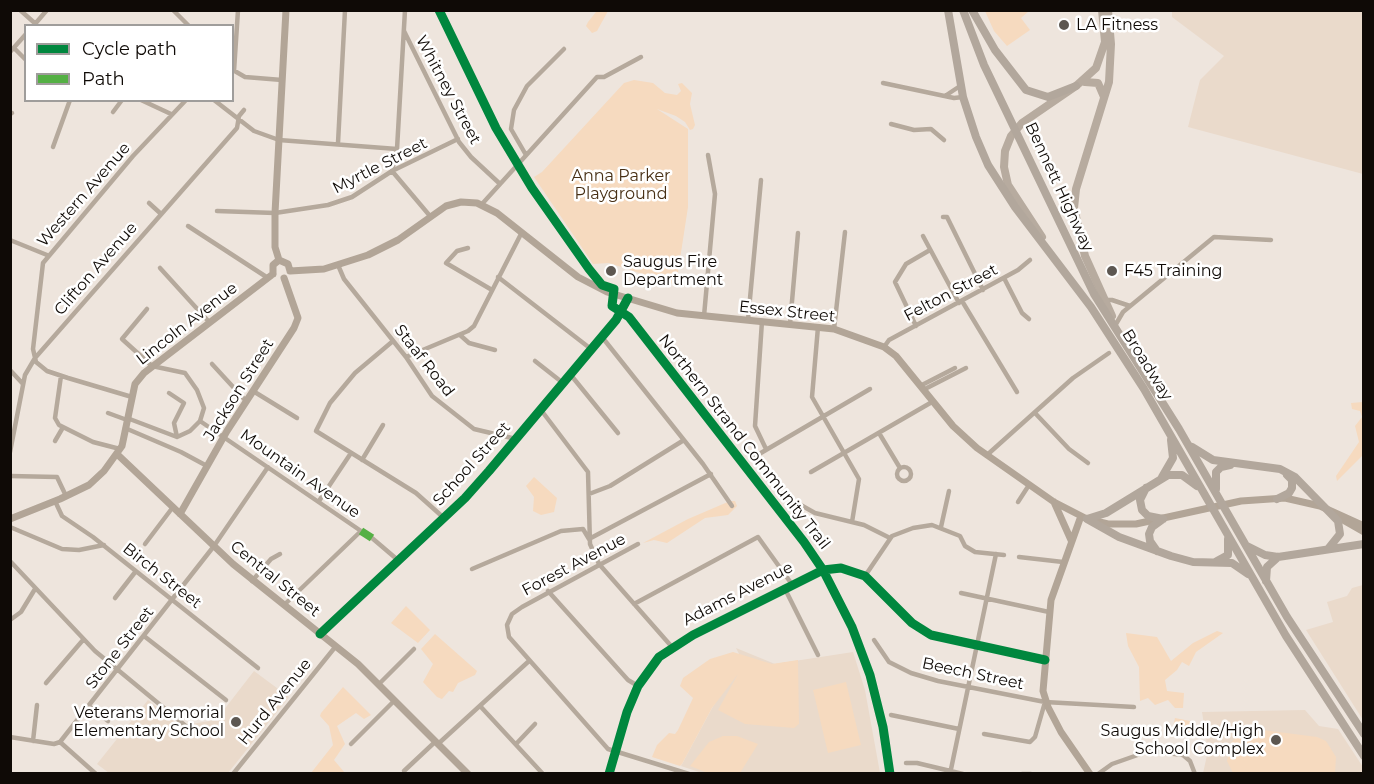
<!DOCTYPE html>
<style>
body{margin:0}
#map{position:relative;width:1374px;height:784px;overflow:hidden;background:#eee5dd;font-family:Montserrat,sans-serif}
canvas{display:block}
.frame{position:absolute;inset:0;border:12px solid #0f0a06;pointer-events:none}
.legend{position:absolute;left:24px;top:24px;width:210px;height:78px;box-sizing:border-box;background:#fff;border:2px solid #9f9d9b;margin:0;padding:8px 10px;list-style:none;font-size:18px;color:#0f0a06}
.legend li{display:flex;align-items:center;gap:12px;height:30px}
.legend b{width:30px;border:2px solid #9f9d9b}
</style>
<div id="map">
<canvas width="1374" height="784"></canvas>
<div class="frame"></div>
<ul class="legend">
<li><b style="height:8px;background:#00873e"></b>Cycle path</li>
<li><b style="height:8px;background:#54b044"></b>Path</li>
</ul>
</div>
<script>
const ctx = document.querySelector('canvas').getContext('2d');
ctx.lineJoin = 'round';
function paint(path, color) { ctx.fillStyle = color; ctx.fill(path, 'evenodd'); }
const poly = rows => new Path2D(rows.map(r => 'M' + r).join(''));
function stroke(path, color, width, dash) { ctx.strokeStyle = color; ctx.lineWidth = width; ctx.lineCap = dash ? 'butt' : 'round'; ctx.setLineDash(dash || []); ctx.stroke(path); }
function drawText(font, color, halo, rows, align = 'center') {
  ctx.font = font + ' Montserrat,sans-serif'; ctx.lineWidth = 5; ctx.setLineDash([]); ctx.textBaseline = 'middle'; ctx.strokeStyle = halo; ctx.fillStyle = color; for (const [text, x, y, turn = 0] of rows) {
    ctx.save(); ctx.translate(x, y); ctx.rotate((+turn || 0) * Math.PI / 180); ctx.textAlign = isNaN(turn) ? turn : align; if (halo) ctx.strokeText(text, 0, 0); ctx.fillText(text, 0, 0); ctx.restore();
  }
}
paint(poly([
 [1172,11,1363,11,1363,174,1188,127,1200,80,1224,56,1172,17],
 [1363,585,1364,585,1363,720,1306,630,1333,622,1327,602,1347,596,1352,588],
 [736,648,775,664,853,652,865,690,880,773,705,774,681,766,740,656],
 [254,671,289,697,228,773,109,773,97,764,148,700,186,730,191,724,216,720],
 [1305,710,1319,726,1338,729,1363,767,1363,773,1203,773,1208,751,1202,712]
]), '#eadacb');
paint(poly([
 [608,11,597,31,592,33,586,26,588,22,596,12],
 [985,11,1029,11,1021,18,1030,30,1007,46,994,31],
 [634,80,653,83,665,93,677,95,681,91,678,84,682,83,692,93,690,104,695,125,693,129,690,130,685,122,676,116,657,109,688,129,688,207,676,285,609,263,593,264,534,177,542,172,624,83],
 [1363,402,1363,455,1337,481,1336,476,1359,442,1355,426,1362,417,1360,411,1352,409,1351,403],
 [534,477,557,498,554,512,541,515,533,511,534,497,526,486],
 [730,501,735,501,737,506,728,515,705,518,667,543,654,540,643,543,688,519],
 [406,606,430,630,418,643,391,623],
 [1217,631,1223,633,1196,652,1189,666,1182,662,1177,670,1165,680,1167,691,1184,693,1183,708,1175,708,1168,700,1155,705,1148,698,1140,701,1139,667,1128,646,1126,633,1157,637,1171,661,1193,643],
 [435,634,477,671,475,675,458,683,453,692,449,691,442,699,437,697,423,682,433,664,421,649],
 [733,652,772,664,798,660,799,724,794,728,745,724,718,710,738,674,712,708,682,764,680,766,652,757,657,745,669,733,675,734,678,730,693,698,680,686,683,678,710,659],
 [846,682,861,745,828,753,813,690],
 [343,687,371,715,364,719,356,713,337,726,345,744,334,760,345,773,311,773,333,745,329,726,320,716,321,713],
 [1175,718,1190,721,1193,730,1188,735,1181,738,1178,735,1173,727],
 [1255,729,1317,737,1326,741,1336,757,1335,773,1233,773,1227,761,1231,743,1237,736],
 [737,736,758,744,740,773,708,773,690,766,709,742,723,736]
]), '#f6dabf');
stroke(poly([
 [20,10,38,26],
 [173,10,189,26],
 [405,10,397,149,392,171,430,216],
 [35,24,47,10],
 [404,31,459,142,471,157,499,183],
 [14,48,26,60],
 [10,52,26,34],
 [233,70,245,77,282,80],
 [234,71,238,10],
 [883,83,954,98,963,97],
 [945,96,960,86],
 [141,100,171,114],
 [214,100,254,131,279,140,397,149],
 [113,112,122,100],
 [10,114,12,113],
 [891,124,914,130,931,129,944,140],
 [338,143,345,10],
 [53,147,70,100],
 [526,155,511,129,514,110,527,86,564,49],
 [149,203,160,213],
 [482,204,597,77,604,77,641,57],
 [217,211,275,213,328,205,352,197,392,171,458,139],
 [943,217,947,217,983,290],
 [188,226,268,278],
 [923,236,959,303],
 [10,240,47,255],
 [468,248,457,251,446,263,492,290],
 [338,265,344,279,406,357,432,396,474,429,516,439],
 [160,268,210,323],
 [498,277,591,349],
 [1004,278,1022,313,1029,319],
 [1104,300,1112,300,1130,306],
 [962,301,1017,392],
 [704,316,715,194,708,155],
 [748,320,761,180],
 [762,321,755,426,766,449],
 [790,324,798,233],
 [1116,324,1123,312,1214,237,1271,240],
 [916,326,895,282,906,264,930,250],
 [818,327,812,397,859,479,852,522],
 [834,329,845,232],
 [460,335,469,343,495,350],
 [602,337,703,464,732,506],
 [393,341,355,373,330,403,316,431,416,493,444,518],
 [884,347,889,340,1018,270,1030,260],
 [406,357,468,331,474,326,522,232],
 [535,361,563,383],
 [212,364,246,401],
 [10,370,23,384],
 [570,374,618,433],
 [61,376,55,418,59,425,93,442,120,449],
 [920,386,955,368],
 [923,390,966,368],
 [253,391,297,418],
 [169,393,184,403,174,423,177,437],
 [132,397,68,378,47,371,36,362,33,349,43,263,133,156,186,100],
 [541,410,588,472,590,544,599,564,672,647],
 [108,413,127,420],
 [1035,413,1069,449,1088,463],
 [127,418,177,437,190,431,200,421,204,408,197,390,185,373,152,366,122,339,147,309],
 [200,421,361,531,284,605],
 [125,428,181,452,207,466],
 [879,433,900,468],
 [55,441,62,429],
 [10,452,25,375,35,358,237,128,239,116,244,110],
 [987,455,1073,378,1109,353],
 [754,457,870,389],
 [362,460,383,425],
 '897 474a7 7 0 1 1 14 0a7 7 0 1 1-14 0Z',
 [811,472,932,402],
 [10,476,57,477,66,496],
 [589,494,610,486,684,440],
 [55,501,62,516,93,537,258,668],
 [319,501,351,453],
 [1018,502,1029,485],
 [799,504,815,513,864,525,890,538],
 [10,527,62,549,79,550,104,545],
 [941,527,949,491],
 [372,538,399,561],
 [145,544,173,507],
 [638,544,522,607,512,614,507,625,509,637,608,749,689,774],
 [1019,557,1063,562],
 [10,561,95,651,187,727],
 [472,569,561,531,583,529,589,539,711,474],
 [865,576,892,536,913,528,932,525,960,536,965,546,975,552,1004,555],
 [252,581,271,559,280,554],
 [784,587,818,655],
 [548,591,628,680,638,686],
 [961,593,1049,612],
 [115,598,136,571],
 [634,604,758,537,791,583],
 [10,620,21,612,35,589],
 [320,634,465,498,489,471,616,320,628,298],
 [144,636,226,700],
 [874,640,889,662,911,673,938,681,1045,702,1134,707],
 [46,683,83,640],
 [379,684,414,649],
 [89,706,108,721],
 [481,707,543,774],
 [891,715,959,729],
 [984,734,1030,742,1035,737,1045,702],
 [10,737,54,744,60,742,214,546,268,467],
 [33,741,37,705],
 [60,742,96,774],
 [351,744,395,700],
 [438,744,529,661],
 [516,744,535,724],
 [906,763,917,763,963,774],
 [404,771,436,741],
 [233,774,336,646],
 [609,774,627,712,638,686,659,657,693,635,823,570,841,568,865,576,912,623,931,635,1045,660],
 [950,774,996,554],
 [1022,774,1031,774],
 [1098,774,1112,764,1149,751,1183,755,1190,761,1195,774]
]), '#b5a99c', 4.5);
stroke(poly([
 [279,260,275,247,275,213,286,10],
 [279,260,288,264,290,271],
 [290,271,324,269,368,255,398,240,446,206,461,202,477,203,497,213,578,277,607,292,677,313,834,329,884,347,896,356,953,426,977,448,1054,502,1087,519,1108,524,1136,524,1241,501,1285,498,1320,506,1364,526],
 [273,274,273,265,279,260],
 [118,455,233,564,358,664,468,774],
 [1054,502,1071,540],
 [180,514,227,431,294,328,298,318,284,278],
 [1081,516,1051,600,1043,691,1048,707,1061,732,1090,774],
 [10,519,60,499,89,485,104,471,122,446,135,384,144,373,273,274],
 [1343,520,1364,532]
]), '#b2a597', 7);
stroke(poly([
 [1108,10,1111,44,1109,82,1076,189,1074,208,1085,256,1112,316],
 [1085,82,1098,83,1104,97],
 [1042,237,1008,185,1004,167,1005,151,1011,136,1022,123,1076,86,1096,68,1105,42,1102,10]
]), '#b7ab9f', 8);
stroke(poly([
 [948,10,963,97,976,137,988,165,1015,207,1091,307,1144,389,1286,636,1364,756],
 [963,10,984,65,1094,294,1179,429,1287,617,1364,734],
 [972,10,995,50,1026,90,1048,97,1076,86],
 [1192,447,1213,460,1280,469,1295,477,1338,521,1340,534,1328,549],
 [1162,477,1173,458,1171,440],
 [1146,488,1140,500,1142,510,1148,516,1163,519],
 [1216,489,1216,472,1221,467,1230,465],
 [1277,499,1289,493,1292,488,1292,480,1287,475],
 [1087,519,1119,537,1171,556,1193,562,1232,563,1248,574],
 [1087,519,1106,513,1168,475,1182,475,1197,486],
 [1247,546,1265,555,1278,557,1364,544],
 [1157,551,1150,541,1149,534,1152,527,1163,519],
 [1217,561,1228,555,1228,539],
 [1266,581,1267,567,1278,557]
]), '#b2a79c', 8);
stroke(poly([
 [361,531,372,538]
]), '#54b044', 8, [15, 8]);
stroke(poly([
 [439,10,496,128,532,188,589,269,602,285,614,289,612,306,629,317,804,542,823,570,852,627,870,675,883,727,890,774],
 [320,634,465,498,489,471,616,320,628,298],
 [609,774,627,712,638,686,659,657,693,635,823,570,841,568,865,576,912,623,931,635,1045,660]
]), '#00873e', 9);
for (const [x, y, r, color] of [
 [1064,25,6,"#5d5751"],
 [611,271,6,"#5d5751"],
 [1112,271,6,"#5d5751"],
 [236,722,6,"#5d5751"],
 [1276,740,6,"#5d5751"]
]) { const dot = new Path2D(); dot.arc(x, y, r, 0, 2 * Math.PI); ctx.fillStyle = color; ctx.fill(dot); stroke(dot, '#fff', 2); }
drawText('16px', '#0f0a06', '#fff', [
 ["LA Fitness",1076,25],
 ["Saugus Fire",623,262],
 ["Department",623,280],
 ["F45 Training",1124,271],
 ["Veterans Memorial",224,713,"right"],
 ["Elementary School",224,731,"right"],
 ["Saugus Middle/High",1264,731,"right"],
 ["School Complex",1264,749,"right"]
], 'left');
drawText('16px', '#0f0a06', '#fff', [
 ["Whitney Street",448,90,62],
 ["Myrtle Street",380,166,-27],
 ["Bennett Highway",1059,187,65],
 ["Western Avenue",84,195,-49],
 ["Clifton Avenue",96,269,-49],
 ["Felton Street",951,293,-28],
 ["Essex Street",787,312,6],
 ["Lincoln Avenue",187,324,-38],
 ["Staaf Road",424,361,52],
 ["Broadway",1147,365,58],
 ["Jackson Street",239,390,-58],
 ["Northern Strand Community Trail",744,442,52],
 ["School Street",472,464,-48],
 ["Mountain Avenue",300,474,35],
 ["Forest Avenue",574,565,-28],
 ["Birch Street",162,576,38],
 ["Central Street",275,579,39],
 ["Adams Avenue",738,594,-27],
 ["Stone Street",120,648,-52],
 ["Beech Street",973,674,12],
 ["Hurd Avenue",275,702,-51]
]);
drawText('16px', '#472f14', '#fff', [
 ["Anna Parker",621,176],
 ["Playground",621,194]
]);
</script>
